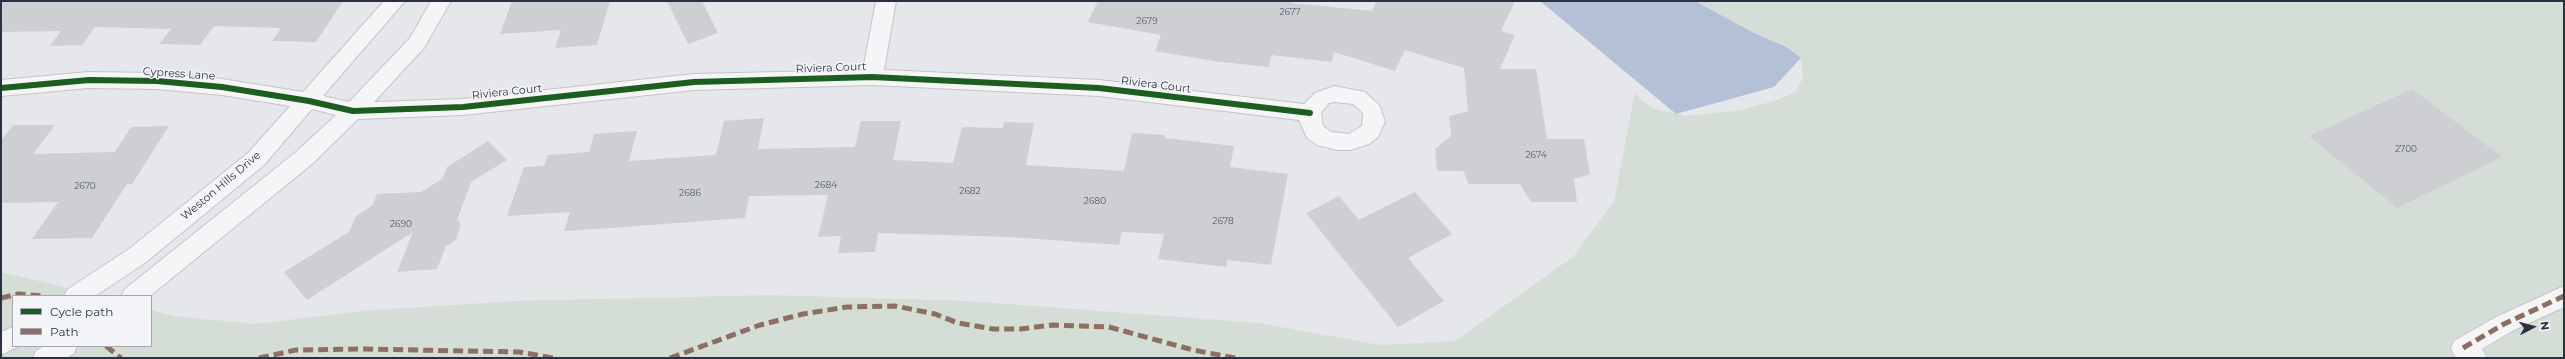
<!DOCTYPE html>
<style>
body{margin:0}
#map{position:relative;width:2565px;height:359px;overflow:hidden;background:#e6e7ea;font-family:Montserrat,sans-serif}
canvas{display:block}
.frame{position:absolute;inset:0;border:2px solid #2b3145;pointer-events:none}
.legend{position:absolute;left:12px;top:295px;width:140px;height:52px;box-sizing:border-box;background:#f4f5f9;border:1px solid #a4a7b1;margin:0;padding:5px 7px;list-style:none;font-size:12px;color:#2b3145}
.legend li{display:flex;align-items:center;gap:8px;height:20px}
.legend b{width:20px;border:1px solid #a4a7b1}
.north{position:absolute;left:2513px;top:307px;width:40px;height:40px;-webkit-text-stroke:3px #f4f5f9;paint-order:stroke;rotate:84deg;font-size:11px;font-weight:700;line-height:16px;text-align:center;color:#2b3145}
.north::after{content:'';display:block;margin:auto;width:14px;height:18px;background:#2b3145;clip-path:polygon(50% 0,100% 100%,50% 72%,0 100%)}
</style>
<div id="map">
<canvas width="2565" height="359"></canvas>
<div class="frame"></div>
<ul class="legend">
<li><b style="height:5px;background:#1b5e20"></b>Cycle path</li>
<li><b style="height:5px;background:#8d6e63"></b>Path</li>
</ul>
<div class="north">N</div>
</div>
<script>
const ctx = document.querySelector('canvas').getContext('2d');
ctx.lineJoin = 'round';
function paint(path, color) { ctx.fillStyle = color; ctx.fill(path, 'evenodd'); }
const poly = rows => new Path2D(rows.map(r => 'M' + r).join(''));
function stroke(path, color, width, dash) { ctx.strokeStyle = color; ctx.lineWidth = width; ctx.lineCap = dash ? 'butt' : 'round'; ctx.setLineDash(dash || []); ctx.stroke(path); }
function drawText(font, color, halo, rows, align = 'center') {
  ctx.font = font + ' Montserrat,sans-serif'; ctx.lineWidth = 3; ctx.setLineDash([]); ctx.textBaseline = 'middle'; ctx.strokeStyle = halo; ctx.fillStyle = color; for (const [text, x, y, turn = 0] of rows) {
    ctx.save(); ctx.translate(x, y); ctx.rotate((+turn || 0) * Math.PI / 180); ctx.textAlign = isNaN(turn) ? turn : align; if (halo) ctx.strokeText(text, 0, 0); ctx.fillText(text, 0, 0); ctx.restore();
  }
}
paint(poly([
 [1695,1,2564,1,2564,358,1,358,1,272,102,296,13,296,13,346,151,346,151,310,174,316,256,324,361,311,515,301,770,295,968,301,1259,323,1380,345,1455,341,1574,256,1614,201,1635,93,1640,99,1655,109,1685,116,1741,110,1774,101,1795,92,1803,78,1801,58,1787,46,1754,33]
]), '#d5ded6');
paint(poly([
 [1540,1,1695,1,1754,33,1787,47,1801,58,1774,87,1676,114]
]), '#b4c0d5');
paint(poly([
 [13,1,343,1,316,42,272,41,281,28,214,26,200,45,159,44,171,29,95,27,82,45,50,46,61,31,1,32,1,2],
 [512,1,610,1,597,45,555,48,561,30,500,34],
 [667,1,702,1,718,33,688,44],
 [1098,1,1292,1,1291,3,1372,11,1377,1,1515,1,1501,31,1515,35,1500,69,1536,69,1547,139,1584,139,1590,174,1574,179,1577,202,1531,202,1520,184,1469,184,1463,171,1437,171,1435,149,1451,136,1449,116,1468,111,1464,68,1405,50,1395,71,1334,52,1332,62,1271,55,1269,67,1213,61,1155,51,1161,35,1088,22],
 [2412,89,2502,157,2397,208,2309,136],
 [764,118,758,149,855,147,861,121,901,121,893,160,953,163,962,127,1003,128,1004,122,1034,123,1026,165,1124,171,1132,133,1165,135,1165,138,1234,146,1230,167,1288,174,1271,265,1227,260,1226,267,1158,259,1164,234,1122,232,1119,245,1010,237,878,233,875,252,838,253,841,236,818,237,828,195,749,196,745,218,610,228,564,231,570,212,507,216,524,167,544,166,548,155,589,152,594,134,637,131,629,161,716,155,724,121],
 [13,125,55,125,33,154,115,152,131,127,169,126,132,184,127,184,92,238,32,239,58,202,1,203,1,141],
 [488,141,507,160,471,182,457,220,461,224,456,240,446,246,437,269,397,272,413,232,307,300,284,272,349,232,356,216,373,205,377,194,421,192,442,179,447,167],
 [1415,192,1452,234,1408,258,1444,301,1398,327,1306,213,1339,196,1359,220]
]), '#cecfd3');
const street = poly([
 [384,1,405,1,323,96,349,102,410,38,431,1,451,1,424,48,374,102,463,99,694,74,863,70,876,1,896,1,884,70,1099,80,1304,104,1315,93,1334,86,1365,92,1380,106,1385,122,1378,137,1369,144,1350,150,1337,150,1317,145,1307,138,1299,120,1099,96,872,85,694,90,463,115,358,119,312,164,150,296,121,296,125,289,296,152,336,115,312,109,264,165,145,263,95,296,64,296,68,289,129,249,248,153,290,106,222,95,157,89,89,88,1,96,1,80,89,72,157,73,222,79,303,92,384,1],
 [1334,102,1353,104,1360,110,1363,114,1362,126,1349,134,1331,132,1323,126,1321,113,1329,103,1334,102],
 [2564,286,2564,307,2512,331,2482,349,2487,358,2458,358,2454,355,2451,348,2454,341,2496,317,2564,286],
 [13,327,13,346,19,346,1,355,1,332,13,327],
 [44,346,77,346,74,353,66,358,33,358,36,351,44,346]
]);
stroke(street, '#c4c5c8', 2);
paint(street, '#f5f5f7');
stroke(poly([
 [1,298,18,294,45,296],
 [106,346,121,358],
 [2463,348,2504,324,2564,296],
 [259,358,296,350,364,349,519,352,553,358],
 [670,358,760,325,803,314,847,307,895,306,935,314,958,323,993,329,1020,329,1053,325,1109,327,1193,350,1235,358]
]), '#8d6e63', 5, [10, 5]);
stroke(poly([
 [1,88,89,80,157,81,222,87,309,101,353,111,463,107,694,82,872,77,1099,88,1310,113]
]), '#1b5e20', 6);
drawText('9px', '#545969', null, [
 ["2677",1290,12],
 ["2679",1147,21],
 ["2700",2406,149],
 ["2674",1536,155],
 ["2684",826,185],
 ["2670",85,186],
 ["2682",970,191],
 ["2686",690,193],
 ["2680",1095,201],
 ["2678",1223,221],
 ["2690",401,224]
]);
drawText('11px', '#2b3145', '#f4f5f9', [
 ["Riviera Court",831,68,-2],
 ["Cypress Lane",179,74,4],
 ["Riviera Court",1156,85,7],
 ["Riviera Court",507,92,-6],
 ["Weston Hills Drive",221,186,-40]
]);
</script>
